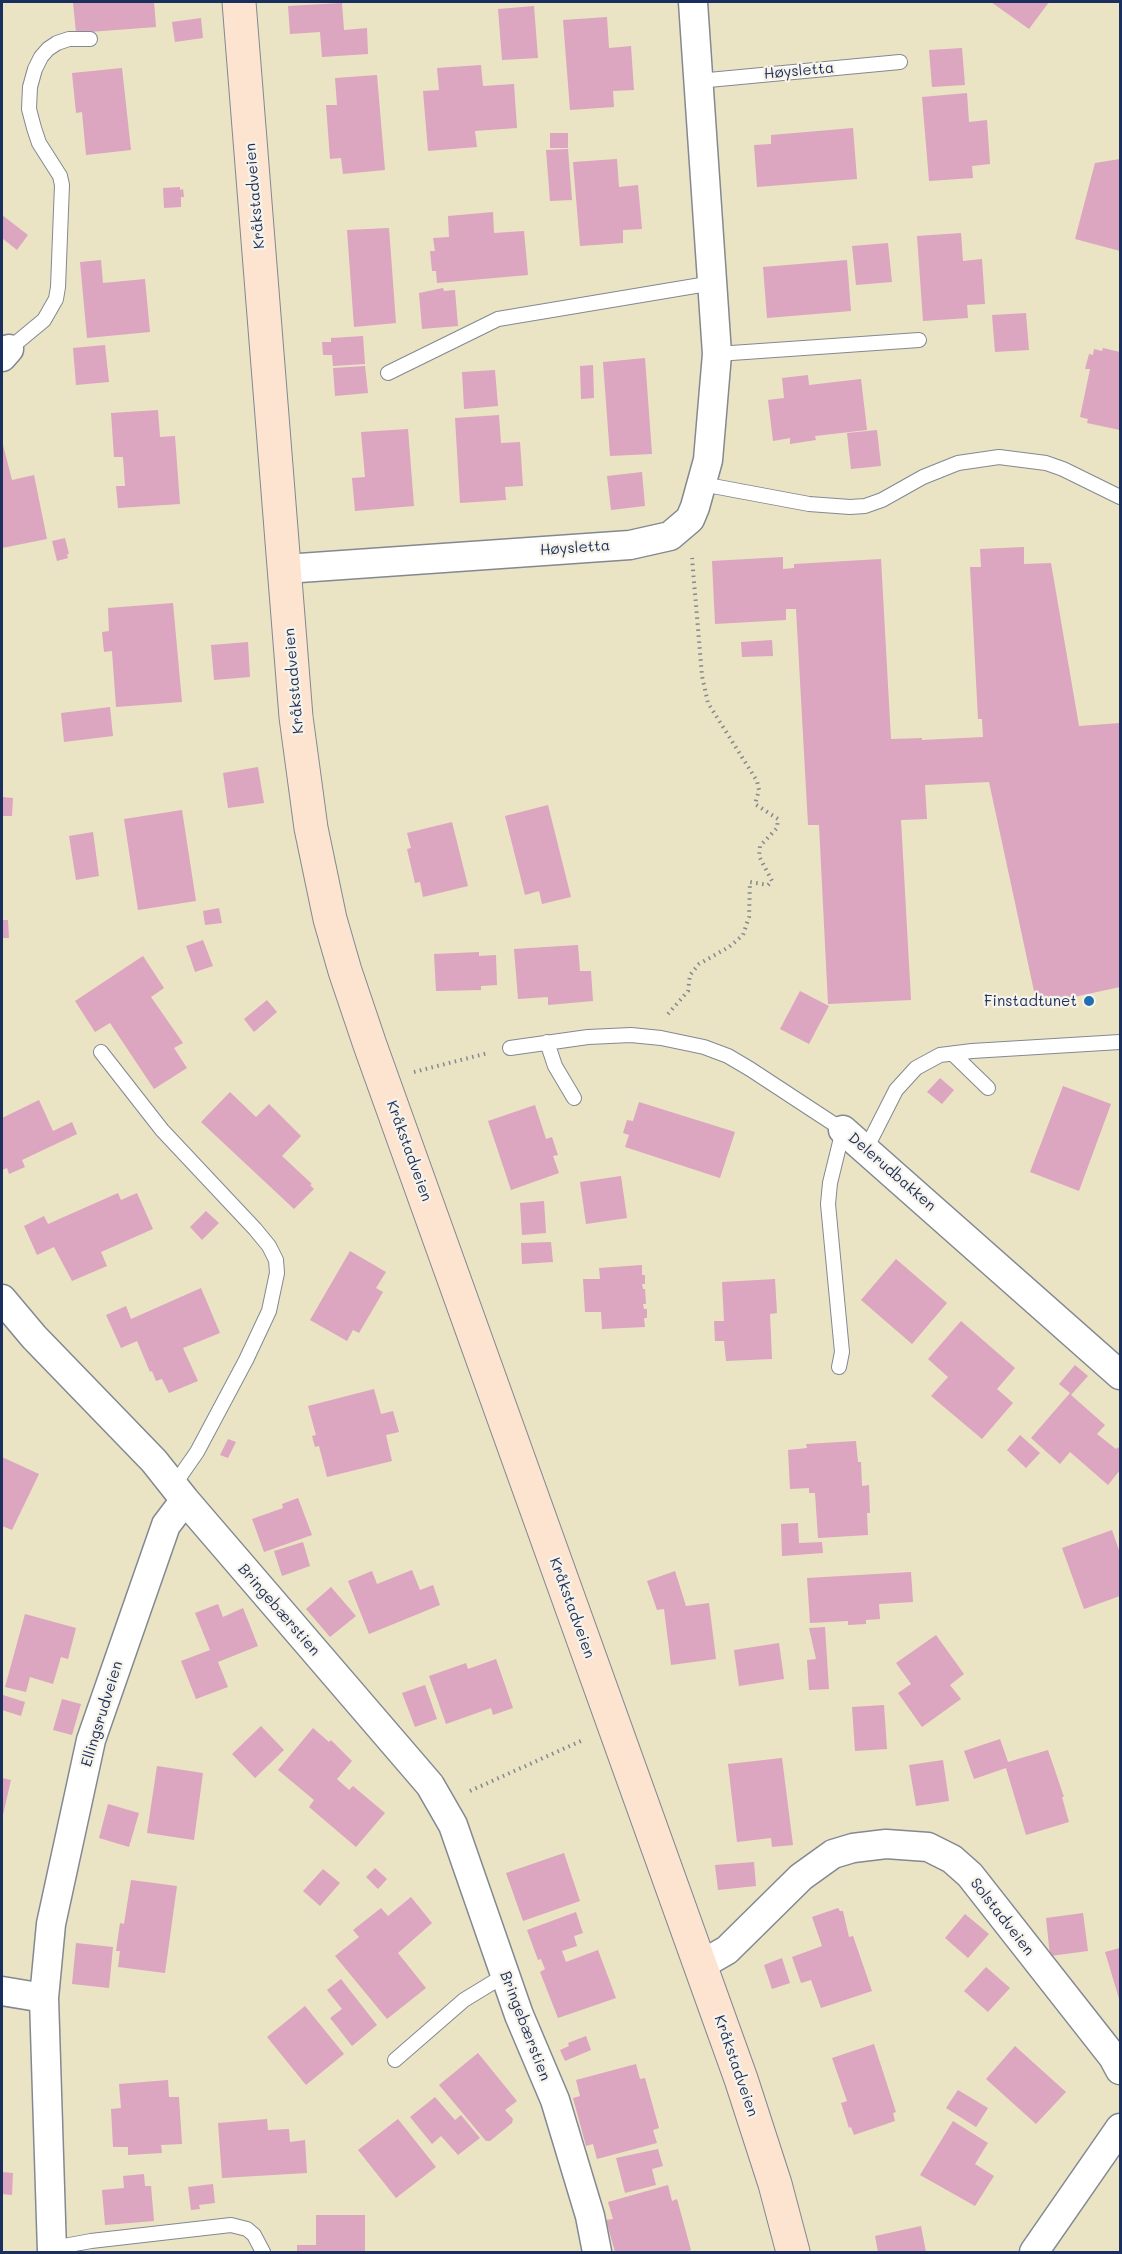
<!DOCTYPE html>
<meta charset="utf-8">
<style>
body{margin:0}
#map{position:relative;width:1122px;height:2254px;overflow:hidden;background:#eae3c4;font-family:Mali,sans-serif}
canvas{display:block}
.frame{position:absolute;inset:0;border:3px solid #1b2f5e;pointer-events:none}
</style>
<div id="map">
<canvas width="1122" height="2254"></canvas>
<div class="frame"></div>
</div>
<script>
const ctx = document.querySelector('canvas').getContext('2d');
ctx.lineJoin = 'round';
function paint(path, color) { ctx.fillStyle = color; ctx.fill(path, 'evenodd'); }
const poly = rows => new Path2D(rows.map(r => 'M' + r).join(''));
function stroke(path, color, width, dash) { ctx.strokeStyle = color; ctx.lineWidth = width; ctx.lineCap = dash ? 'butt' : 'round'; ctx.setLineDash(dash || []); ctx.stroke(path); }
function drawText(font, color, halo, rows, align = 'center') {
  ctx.font = font + ' Mali,sans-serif'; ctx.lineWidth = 4.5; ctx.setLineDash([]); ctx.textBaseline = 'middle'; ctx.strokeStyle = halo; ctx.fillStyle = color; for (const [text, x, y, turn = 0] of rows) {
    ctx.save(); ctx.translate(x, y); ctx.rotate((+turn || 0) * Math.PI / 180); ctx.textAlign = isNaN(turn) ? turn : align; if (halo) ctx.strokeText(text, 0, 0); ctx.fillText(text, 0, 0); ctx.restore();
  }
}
paint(poly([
 [73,2,154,2,156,27,76,33],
 [991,2,1049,2,1029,29],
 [342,3,344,30,367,28,368,54,322,57,320,32,290,34,288,6],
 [534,6,538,58,502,60,498,9],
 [607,17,609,48,631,46,634,90,613,91,614,107,570,110,563,20],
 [201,18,203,38,175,42,172,22],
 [962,48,965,85,932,87,929,50],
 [481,65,483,86,514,84,517,128,475,131,477,147,428,151,423,91,439,90,437,68],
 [122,68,131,150,86,155,82,112,76,113,72,73],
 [377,75,385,170,343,174,341,158,330,159,326,105,337,105,335,78],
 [967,93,969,122,987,120,990,164,972,166,973,178,929,181,922,97],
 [853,128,857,179,757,187,754,145,771,144,771,135],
 [550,133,568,133,568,148,550,148],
 [568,149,572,200,550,201,546,150],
 [617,159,619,187,638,185,642,229,623,230,623,243,580,246,573,162],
 [1120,159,1120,251,1075,239,1095,163],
 [180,187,180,190,183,189,184,197,181,197,181,207,164,208,163,188],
 [493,212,494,233,524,231,528,275,437,283,436,271,432,271,430,251,435,251,433,238,449,237,448,216],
 [2,215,28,235,17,250,2,238],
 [389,228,396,323,354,327,347,230],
 [961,233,963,261,982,259,985,304,967,305,968,318,923,321,917,236],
 [888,243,892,282,856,285,852,246],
 [101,260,103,283,145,279,150,332,87,338,80,262],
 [847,260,851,311,767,318,763,267],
 [443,288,444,291,455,290,458,326,422,329,419,293],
 [1026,313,1029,350,995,352,992,315],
 [363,336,365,364,333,366,332,355,323,355,322,342,331,342,331,338],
 [105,345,109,382,76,385,73,348],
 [1103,348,1120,352,1120,430,1087,423,1088,419,1080,417,1090,369,1085,369,1089,354,1093,355,1094,349,1102,351],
 [645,358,652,454,610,456,603,362],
 [593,365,594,398,581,399,580,366],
 [365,366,368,393,335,396,333,368],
 [495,370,498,406,464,409,462,372],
 [808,375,809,385,861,379,867,430,815,436,816,440,790,444,790,438,773,441,768,400,784,398,782,378],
 [158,410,160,437,175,436,180,504,118,508,116,486,125,486,123,457,114,457,111,413],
 [499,415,501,443,520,442,523,486,505,487,506,500,460,503,455,418],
 [408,429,414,506,355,511,352,478,365,477,361,432],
 [877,430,881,466,851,469,847,433],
 [2,441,12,480,34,475,47,539,2,548],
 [642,472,645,506,611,510,607,476],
 [65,538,69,554,67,554,68,558,57,561,52,541],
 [1024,547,1024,564,1051,563,1079,726,1120,723,1120,987,1037,1005,989,782,925,785,927,819,901,820,911,1000,828,1004,819,825,808,825,796,609,786,609,786,620,715,624,712,561,783,557,783,569,794,568,794,564,881,559,891,739,922,738,922,740,983,737,982,719,978,719,970,567,981,567,980,549],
 [173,603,182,702,116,707,112,651,104,652,102,632,109,631,108,608],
 [772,640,773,656,742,657,741,642],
 [248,642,250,677,214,680,211,645],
 [110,707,113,736,64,742,61,713],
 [258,767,264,803,228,808,223,773],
 [2,797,13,798,12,816,2,816],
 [548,805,571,897,542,904,539,891,525,895,505,816],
 [182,810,196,901,138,910,124,819],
 [452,822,468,886,423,897,420,882,415,883,407,849,411,848,407,833],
 [93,832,99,876,76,880,69,836],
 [219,908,222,923,205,925,203,911],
 [2,920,8,920,9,938,2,938],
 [203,940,213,966,195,972,186,946],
 [578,945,580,971,591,971,593,1001,548,1005,548,997,518,999,514,949],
 [479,952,479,956,496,955,497,985,481,986,481,990,436,991,434,954],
 [143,956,164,988,151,997,183,1043,174,1048,187,1068,154,1089,110,1023,95,1032,75,1001],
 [800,991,829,1006,809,1044,780,1029],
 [267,1000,277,1012,254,1032,244,1019],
 [940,1078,954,1090,942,1104,927,1092],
 [1063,1086,1111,1104,1079,1191,1030,1172],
 [230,1092,256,1117,269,1104,301,1136,282,1156,312,1184,310,1185,314,1189,294,1209,201,1122],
 [39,1100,53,1131,72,1122,77,1134,22,1160,25,1167,9,1174,7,1168,2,1170,2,1118],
 [639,1102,735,1132,720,1178,625,1147,629,1135,623,1133,627,1120,633,1121],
 [535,1105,546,1139,552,1137,558,1155,553,1156,559,1173,511,1190,488,1121],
 [621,1176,627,1218,586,1224,580,1182],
 [118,1193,121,1200,137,1193,153,1229,101,1252,107,1266,72,1281,54,1247,37,1255,24,1226,44,1216,48,1224],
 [544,1201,546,1233,522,1235,520,1203],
 [206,1211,219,1223,202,1240,190,1227],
 [551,1242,553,1262,522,1264,521,1243],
 [350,1251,386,1272,376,1288,383,1292,359,1333,353,1330,347,1341,310,1320],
 [896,1259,947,1303,912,1344,861,1300],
 [642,1265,642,1275,645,1275,645,1284,642,1284,643,1289,645,1289,646,1304,643,1304,644,1309,647,1309,647,1318,644,1318,645,1327,602,1329,601,1312,585,1312,583,1279,600,1279,599,1268],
 [775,1279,777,1313,770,1314,772,1359,726,1361,724,1341,715,1341,714,1321,724,1321,722,1282],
 [201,1288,220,1333,183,1348,198,1381,169,1393,162,1379,156,1381,152,1371,150,1372,137,1341,121,1348,106,1315,126,1306,131,1319],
 [961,1321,1015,1368,997,1389,1013,1403,982,1439,931,1396,948,1377,928,1359],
 [1075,1365,1088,1376,1071,1395,1105,1425,1097,1434,1116,1449,1118,1447,1120,1450,1120,1470,1108,1485,1070,1452,1060,1464,1031,1438,1070,1393,1059,1384],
 [374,1389,381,1414,393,1411,399,1432,386,1435,392,1461,327,1477,319,1446,315,1447,312,1436,316,1435,308,1406],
 [1020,1435,1040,1453,1026,1468,1007,1450],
 [228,1439,236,1442,228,1458,220,1455],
 [856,1441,858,1462,861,1462,862,1486,869,1485,870,1513,867,1513,868,1535,818,1538,815,1493,809,1493,809,1488,790,1489,788,1450,807,1448,806,1444],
 [2,1457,39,1474,12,1530,2,1526],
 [298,1498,312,1535,264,1552,252,1519,283,1508,282,1504],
 [798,1523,799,1543,822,1542,823,1553,782,1556,781,1524],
 [1112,1530,1120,1553,1120,1596,1084,1609,1062,1548],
 [303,1542,310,1566,282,1576,274,1551],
 [412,1570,420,1590,433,1585,440,1605,369,1634,348,1581,372,1571,377,1584],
 [675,1571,686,1606,709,1603,716,1659,671,1665,664,1609,657,1610,647,1581],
 [911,1572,913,1602,879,1604,880,1619,866,1620,866,1624,848,1625,848,1621,810,1623,807,1578],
 [331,1587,356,1616,330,1637,306,1609],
 [218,1604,223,1617,243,1608,258,1646,218,1662,228,1687,196,1699,181,1661,210,1650,195,1613],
 [25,1614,76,1628,68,1659,61,1657,53,1684,30,1677,26,1692,5,1687],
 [825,1627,829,1689,809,1690,807,1660,816,1659,809,1628],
 [936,1635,964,1674,950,1685,961,1699,922,1727,898,1693,911,1684,896,1663],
 [779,1643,784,1679,739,1686,734,1650],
 [496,1659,513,1708,493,1715,491,1708,446,1724,429,1676,466,1663,468,1669],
 [425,1685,437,1719,415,1727,402,1693],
 [3,1695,25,1702,21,1716,2,1710],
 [62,1699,81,1704,72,1735,53,1730],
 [884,1705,887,1749,855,1751,852,1707],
 [261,1726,284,1750,255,1778,232,1754],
 [313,1728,329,1742,331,1740,352,1761,337,1779,349,1790,353,1786,385,1813,356,1847,309,1807,314,1800,278,1770],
 [1000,1739,1008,1762,1048,1750,1064,1797,1062,1797,1069,1822,1026,1835,1006,1768,974,1779,964,1751],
 [782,1758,793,1845,772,1847,771,1838,737,1842,728,1764],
 [943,1760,949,1801,916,1806,909,1765],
 [157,1766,203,1773,194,1840,147,1833],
 [2,1778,11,1780,2,1819],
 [108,1804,139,1813,129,1847,99,1838],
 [564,1853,580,1901,523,1921,506,1873],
 [754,1862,756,1886,718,1890,715,1865],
 [375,1868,387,1879,378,1889,366,1877],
 [323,1869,340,1883,320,1906,303,1891],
 [131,1880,177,1886,165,1973,118,1967,120,1951,116,1951,120,1923,124,1924],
 [411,1897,432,1923,398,1953,426,1988,387,2019,335,1956,359,1937,353,1930,381,1908,388,1916],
 [838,1908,840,1911,843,1911,849,1937,853,1936,872,1991,821,2008,811,1980,801,1983,792,1957,822,1946,812,1917],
 [576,1912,583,1933,574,1936,577,1946,562,1951,566,1962,598,1950,616,1998,558,2018,540,1972,545,1969,541,1959,538,1960,527,1930],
 [1083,1913,1088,1951,1050,1956,1046,1918],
 [965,1914,989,1934,968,1958,945,1938],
 [76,1943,113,1947,109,1988,72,1984],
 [1120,1948,1120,2002,1105,1952],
 [782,1958,790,1983,772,1989,764,1965],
 [986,1967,1010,1988,988,2012,964,1991],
 [341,1979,377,2025,352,2046,330,2018,342,2009,327,1990],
 [305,2006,344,2054,306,2085,267,2037],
 [586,2036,591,2050,565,2061,560,2050,569,2046,568,2043],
 [874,2044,896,2112,893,2113,895,2121,854,2135,851,2127,849,2128,841,2103,847,2101,832,2058],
 [1015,2046,1066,2092,1036,2124,986,2079],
 [478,2053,517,2101,505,2110,513,2119,512,2123,490,2141,486,2141,439,2085],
 [636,2064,640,2079,645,2078,659,2128,653,2130,657,2143,597,2159,593,2144,586,2146,573,2098,580,2096,576,2080],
 [168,2080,169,2097,179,2097,182,2144,161,2145,162,2153,128,2155,128,2147,113,2147,111,2109,121,2108,119,2084],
 [958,2090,988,2108,976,2127,946,2108],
 [435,2097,455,2120,461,2115,480,2138,458,2155,441,2136,432,2144,410,2117],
 [267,2119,268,2130,289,2129,290,2142,305,2140,307,2173,222,2178,218,2123],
 [398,2119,436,2167,396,2198,358,2150],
 [953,2121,988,2143,975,2164,994,2176,975,2206,920,2175],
 [658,2149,663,2166,652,2169,656,2185,625,2193,616,2158],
 [2,2172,13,2173,12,2195,2,2194],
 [144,2174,145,2186,151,2186,154,2221,105,2225,102,2190,124,2188,123,2176],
 [213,2184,215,2203,199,2205,200,2209,191,2210,188,2187],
 [668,2185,672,2201,677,2199,691,2250,686,2252,615,2252,606,2220,613,2219,608,2202],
 [316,2215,365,2215,365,2252,297,2252,297,2245,316,2245],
 [921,2226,926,2252,878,2252,875,2236]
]), '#dca5c0');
const service = poly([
 [698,81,900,62],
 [9,349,44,320,56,299,58,287,62,185,60,176,39,143,34,128,29,109,30,87,35,69,41,57,48,49,57,43,69,39,90,39],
 [717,354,919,340],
 [388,373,498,319,713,283],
 [702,484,809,504,850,507,865,506,882,500,923,477,958,463,999,457,1046,463,1063,469,1120,497],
 [547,1042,555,1066,574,1098],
 [510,1048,588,1037,631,1035,661,1038,704,1047,728,1056,750,1069,843,1130,830,1183,828,1204,842,1352,839,1367],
 [101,1052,162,1130,255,1229,269,1246,276,1260,277,1273,269,1311,246,1360,197,1452,174,1485],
 [953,1054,988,1088],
 [866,1149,896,1090,916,1068,940,1055,972,1051,1120,1042],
 [395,2060,464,2000,505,1975],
 [53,2248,91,2241,231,2225,247,2229,254,2235,263,2252]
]);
const minor = poly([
 [2,357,9,349],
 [285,569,630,545,670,536,690,519,695,507,708,460,717,354,693,2],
 [843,1130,1120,1375],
 [2,1299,34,1337,154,1461,185,1500,430,1785,453,1825,519,2015,555,2100,590,2216,597,2252],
 [701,1965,727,1950,801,1877,833,1854,853,1848,886,1844,928,1847,952,1859,970,1875,1113,2057,1120,2070],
 [2,1991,44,1998],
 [52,2252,44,1998,51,1924,91,1740,166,1525,185,1500],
 [1034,2252,1120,2128]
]);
const secondary = poly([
 [239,2,296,717,311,828,330,919,345,971,370,1045,741,2079,775,2184,793,2252]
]);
stroke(service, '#828991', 16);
stroke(minor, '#828991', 31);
stroke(secondary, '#828991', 35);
stroke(poly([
 [668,1014,688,991,690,975,699,964,729,947,743,935,749,917,750,882,768,885,772,881,759,856,760,846,777,828,778,819,755,804,759,790,757,781,708,703,702,676,692,558],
 [414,1072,488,1053],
 [470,1791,583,1740]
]), '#828991', 4, [1.5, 4.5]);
stroke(service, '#fff', 14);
stroke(minor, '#fff', 28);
stroke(secondary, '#fde4d1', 33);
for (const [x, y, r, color] of [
 [1089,1001,6,"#1f6fb2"]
]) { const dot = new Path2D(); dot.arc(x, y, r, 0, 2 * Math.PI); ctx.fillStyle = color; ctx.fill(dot); stroke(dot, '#f7f3e8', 2); }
drawText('15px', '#1b2f5e', '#f7f3e8', [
 ["Høysletta",799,71,-5],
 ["Kråkstadveien",255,196,-95],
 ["Høysletta",575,548,-4],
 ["Kråkstadveien",294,681,-95],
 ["Kråkstadveien",409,1151,70],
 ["Delerudbakken",892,1172,41],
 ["Kråkstadveien",572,1608,70],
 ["Bringebærstien",279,1610,49],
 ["Ellingsrudveien",102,1714,-73],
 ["Solstadveien",1002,1917,52],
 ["Bringebærstien",525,2026,69],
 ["Kråkstadveien",736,2066,71]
]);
drawText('15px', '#1b2f5e', '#f7f3e8', [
 ["Finstadtunet",1077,1001]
], 'right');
</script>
